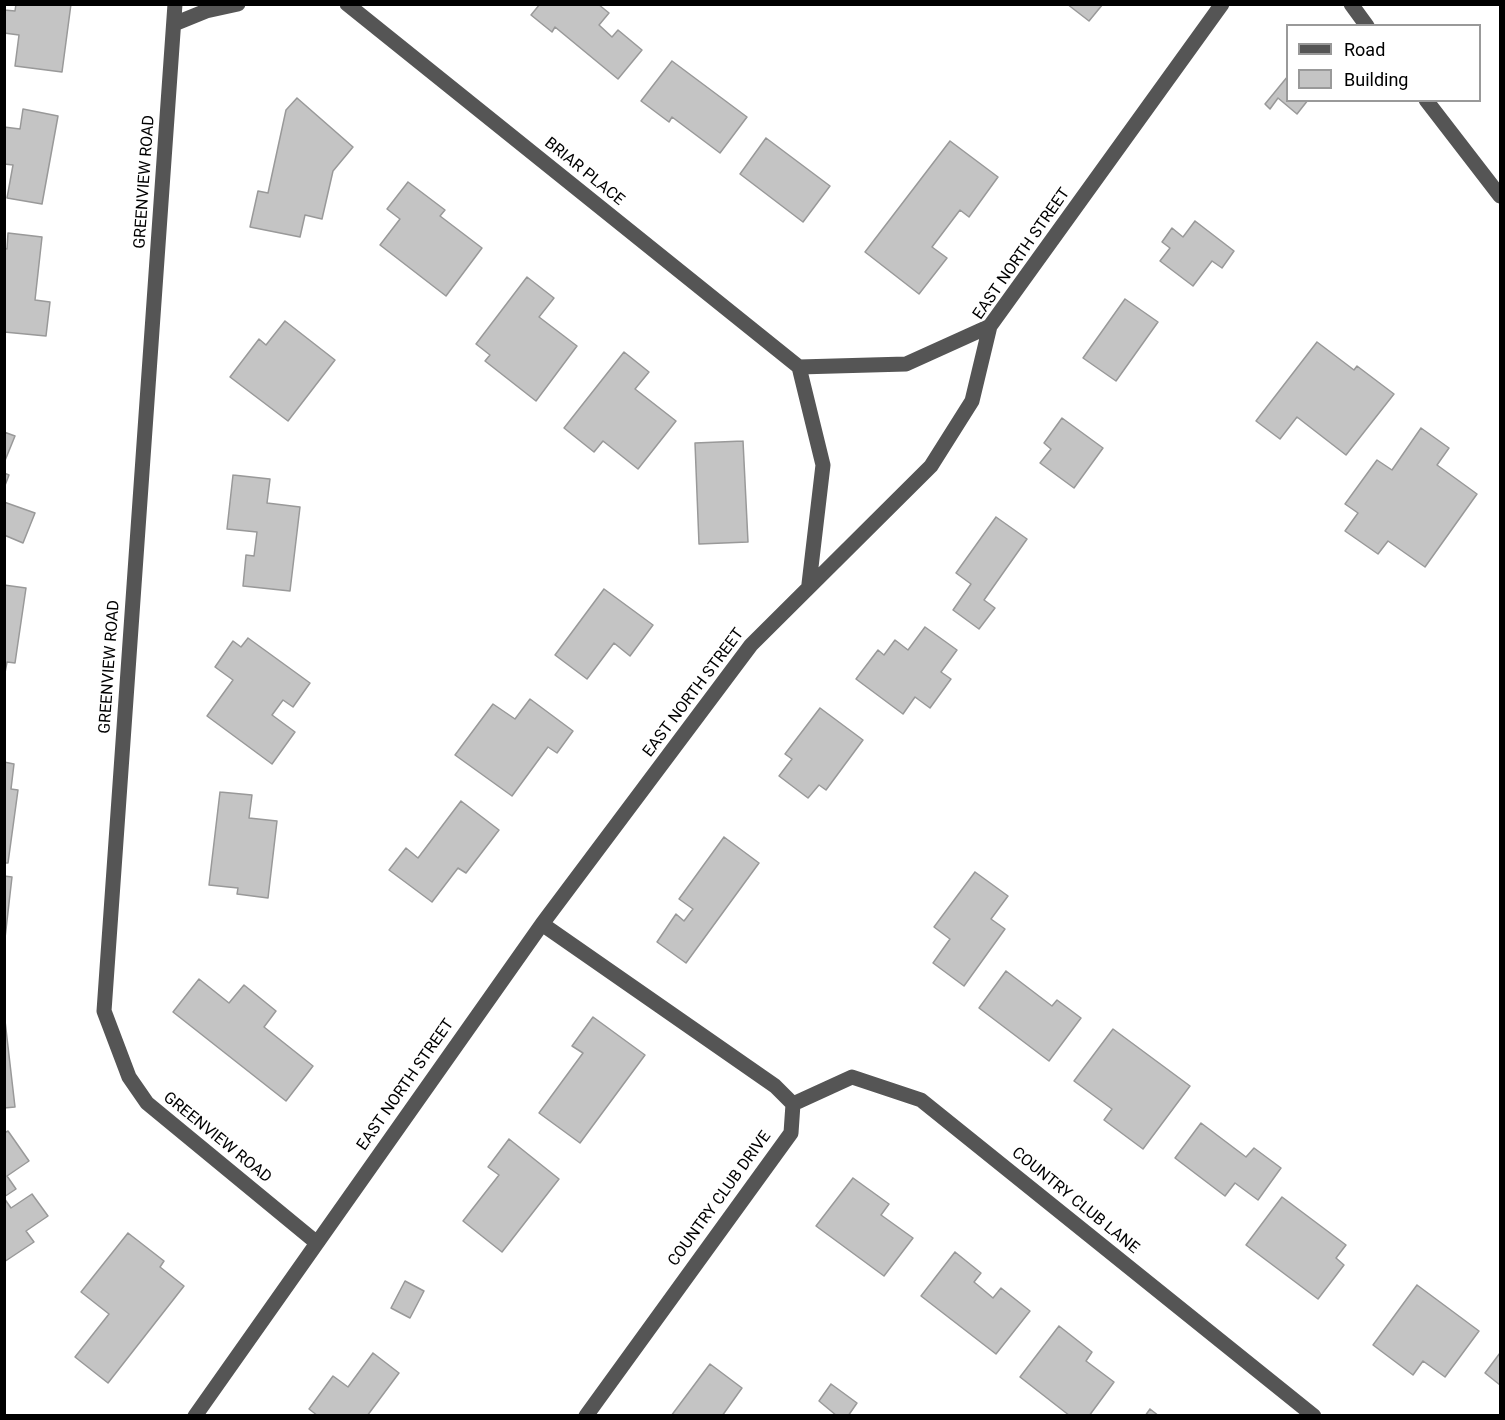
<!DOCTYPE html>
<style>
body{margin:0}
#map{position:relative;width:1505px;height:1420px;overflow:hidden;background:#fff;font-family:Roboto,sans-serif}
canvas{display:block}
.frame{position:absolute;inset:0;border:6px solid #000;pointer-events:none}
.legend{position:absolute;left:1286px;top:24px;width:195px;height:78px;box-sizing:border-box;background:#fff;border:2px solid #999;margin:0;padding:8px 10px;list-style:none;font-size:18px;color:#000}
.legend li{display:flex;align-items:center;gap:12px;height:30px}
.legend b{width:30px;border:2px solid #999}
</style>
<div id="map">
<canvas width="1505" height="1420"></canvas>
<div class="frame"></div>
<ul class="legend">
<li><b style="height:8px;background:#555"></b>Road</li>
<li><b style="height:16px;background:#c4c4c4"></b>Building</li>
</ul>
</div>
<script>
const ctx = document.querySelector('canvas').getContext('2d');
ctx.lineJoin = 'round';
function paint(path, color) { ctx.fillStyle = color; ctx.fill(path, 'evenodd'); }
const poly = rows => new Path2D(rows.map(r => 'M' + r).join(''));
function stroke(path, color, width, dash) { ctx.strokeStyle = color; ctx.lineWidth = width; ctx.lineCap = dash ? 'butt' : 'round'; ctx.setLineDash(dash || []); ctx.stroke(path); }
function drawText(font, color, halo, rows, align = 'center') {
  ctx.font = font + ' Roboto,sans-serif'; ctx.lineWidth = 4.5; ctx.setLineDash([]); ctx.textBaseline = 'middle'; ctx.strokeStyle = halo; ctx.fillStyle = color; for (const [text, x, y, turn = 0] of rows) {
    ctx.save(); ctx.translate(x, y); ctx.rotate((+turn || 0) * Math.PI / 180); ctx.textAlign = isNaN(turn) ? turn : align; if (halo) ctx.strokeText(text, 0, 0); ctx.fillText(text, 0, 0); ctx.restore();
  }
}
const building = poly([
 [16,4,71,4,62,72,15,66,19,35,4,33,4,10,15,11,16,4],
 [540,4,598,4,609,13,599,25,612,37,618,30,642,50,618,79,555,27,552,32,531,15,540,4],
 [1067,4,1103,4,1089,21,1067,4],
 [672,61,747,117,720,153,672,117,669,122,641,101,672,61],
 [1288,76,1288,100,1308,100,1297,114,1278,98,1270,109,1265,104,1288,76],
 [297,98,353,147,333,171,322,219,305,215,300,237,250,227,258,191,268,193,286,110,297,98],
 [23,109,58,116,42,204,7,198,13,165,4,164,4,127,20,129,23,109],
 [766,138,830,186,803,222,740,174,766,138],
 [950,141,998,177,969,217,960,210,932,247,947,258,919,294,865,252,950,141],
 [408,182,445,210,440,216,482,248,446,296,380,245,400,219,387,209,408,182],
 [1195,221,1234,251,1222,268,1212,261,1193,286,1160,261,1170,248,1162,242,1172,228,1183,237,1195,221],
 [8,233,42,237,35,300,50,302,46,336,4,332,4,248,7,249,8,233],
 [527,277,554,298,539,317,577,346,536,401,485,361,490,355,476,344,527,277],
 [1125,299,1158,322,1116,381,1083,358,1125,299],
 [285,321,335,360,288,421,230,377,259,339,266,345,285,321],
 [1317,342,1354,370,1357,366,1394,394,1346,455,1297,417,1280,439,1256,421,1317,342],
 [624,352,649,372,635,389,676,421,638,469,603,441,594,452,564,428,624,352],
 [1062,418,1103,448,1074,488,1040,463,1051,449,1044,443,1062,418],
 [1421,428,1449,448,1437,465,1477,494,1425,567,1388,541,1378,554,1345,531,1358,513,1345,504,1377,460,1392,470,1421,428],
 [4,432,15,436,4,463,4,432],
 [743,441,748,542,699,544,695,443,743,441],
 [4,473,9,475,4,488,4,473],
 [233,475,270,479,267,503,300,507,290,591,243,586,246,555,254,556,257,532,227,529,233,475],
 [4,502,35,513,23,543,4,535,4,502],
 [996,517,1027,539,984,600,995,608,979,629,953,610,971,584,956,573,996,517],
 [4,585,26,588,15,663,7,662,4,678,4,585],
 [604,589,653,625,630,656,614,643,587,679,555,655,604,589],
 [925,627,957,650,941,672,951,679,930,708,915,697,903,714,856,679,878,650,884,655,895,640,908,650,925,627],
 [248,638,310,683,293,707,283,700,272,715,295,732,272,764,207,716,233,680,215,667,233,641,241,647,248,638],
 [530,699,573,731,557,753,548,747,512,796,455,755,493,704,515,719,530,699],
 [820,708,863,740,826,790,819,785,808,798,779,776,792,759,785,754,820,708],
 [4,762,14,764,11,789,18,790,8,863,4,863,4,762],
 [220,792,252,795,249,818,277,821,268,898,237,894,238,888,209,885,220,792],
 [461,801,499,830,466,873,458,868,432,902,389,870,406,848,418,858,461,801],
 [724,837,759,863,686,963,657,942,676,914,684,921,693,909,679,899,724,837],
 [975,872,1008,896,991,919,1005,929,964,986,933,963,950,939,934,927,975,872],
 [4,876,12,877,4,947,4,876],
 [1006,971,1052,1006,1057,1000,1081,1018,1049,1061,979,1008,1006,971],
 [199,979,229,1003,244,985,276,1011,264,1027,313,1066,286,1101,173,1012,199,979],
 [4,1012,15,1107,4,1108,4,1012],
 [593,1017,645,1055,580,1143,539,1113,583,1053,572,1046,593,1017],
 [1113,1029,1190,1086,1143,1149,1104,1120,1112,1109,1074,1081,1113,1029],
 [1201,1123,1246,1157,1254,1148,1281,1168,1258,1200,1235,1183,1225,1196,1175,1158,1201,1123],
 [8,1131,29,1161,7,1176,16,1189,4,1197,4,1133,8,1131],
 [509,1139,559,1179,502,1252,463,1221,499,1175,488,1167,509,1139],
 [853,1178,889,1204,881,1215,913,1238,884,1276,816,1226,853,1178],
 [32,1194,48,1216,26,1231,34,1242,4,1262,4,1198,11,1208,32,1194],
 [1282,1197,1346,1245,1336,1258,1344,1265,1318,1299,1246,1245,1282,1197],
 [128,1233,164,1261,160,1267,184,1286,108,1383,75,1357,109,1314,81,1292,128,1233],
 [955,1252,981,1273,974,1282,993,1298,1001,1288,1030,1311,996,1354,921,1296,955,1252],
 [405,1281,424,1291,410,1318,391,1308,405,1281],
 [1417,1285,1479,1331,1445,1377,1423,1361,1413,1375,1373,1345,1417,1285],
 [1059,1326,1092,1352,1086,1361,1114,1382,1089,1416,1070,1416,1020,1377,1059,1326],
 [373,1353,399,1373,367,1416,318,1416,309,1409,333,1376,348,1387,373,1353],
 [1500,1353,1500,1385,1485,1373,1500,1353],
 [710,1364,742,1388,722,1416,671,1416,710,1364],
 [831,1384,857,1403,848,1416,837,1416,819,1401,831,1384],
 [1150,1409,1159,1416,1145,1416,1150,1409]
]);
paint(building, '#c4c4c4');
stroke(building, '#999', 1.5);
stroke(poly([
 [175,4,104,1011,129,1077,147,1103,317,1243],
 [347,4,799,367,906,364,990,326],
 [1351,4,1367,26],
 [174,24,206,11,238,4],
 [1426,100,1500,196],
 [799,367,823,465,809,584],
 [542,924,775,1086,793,1104,791,1133,586,1416],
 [793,1104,852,1077,921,1100,1314,1416],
 [195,1416,542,924,751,645,931,466,972,401,990,326,1222,4]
]), '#555', 15);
drawText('16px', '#000', '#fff', [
 ["BRIAR PLACE",584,172,39],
 ["GREENVIEW ROAD",145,182,-86],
 ["EAST NORTH STREET",1022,254,-55],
 ["GREENVIEW ROAD",110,667,-86],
 ["EAST NORTH STREET",694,693,-53],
 ["EAST NORTH STREET",406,1085,-55],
 ["GREENVIEW ROAD",217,1138,39],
 ["COUNTRY CLUB DRIVE",720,1199,-54],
 ["COUNTRY CLUB LANE",1075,1201,39]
]);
</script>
